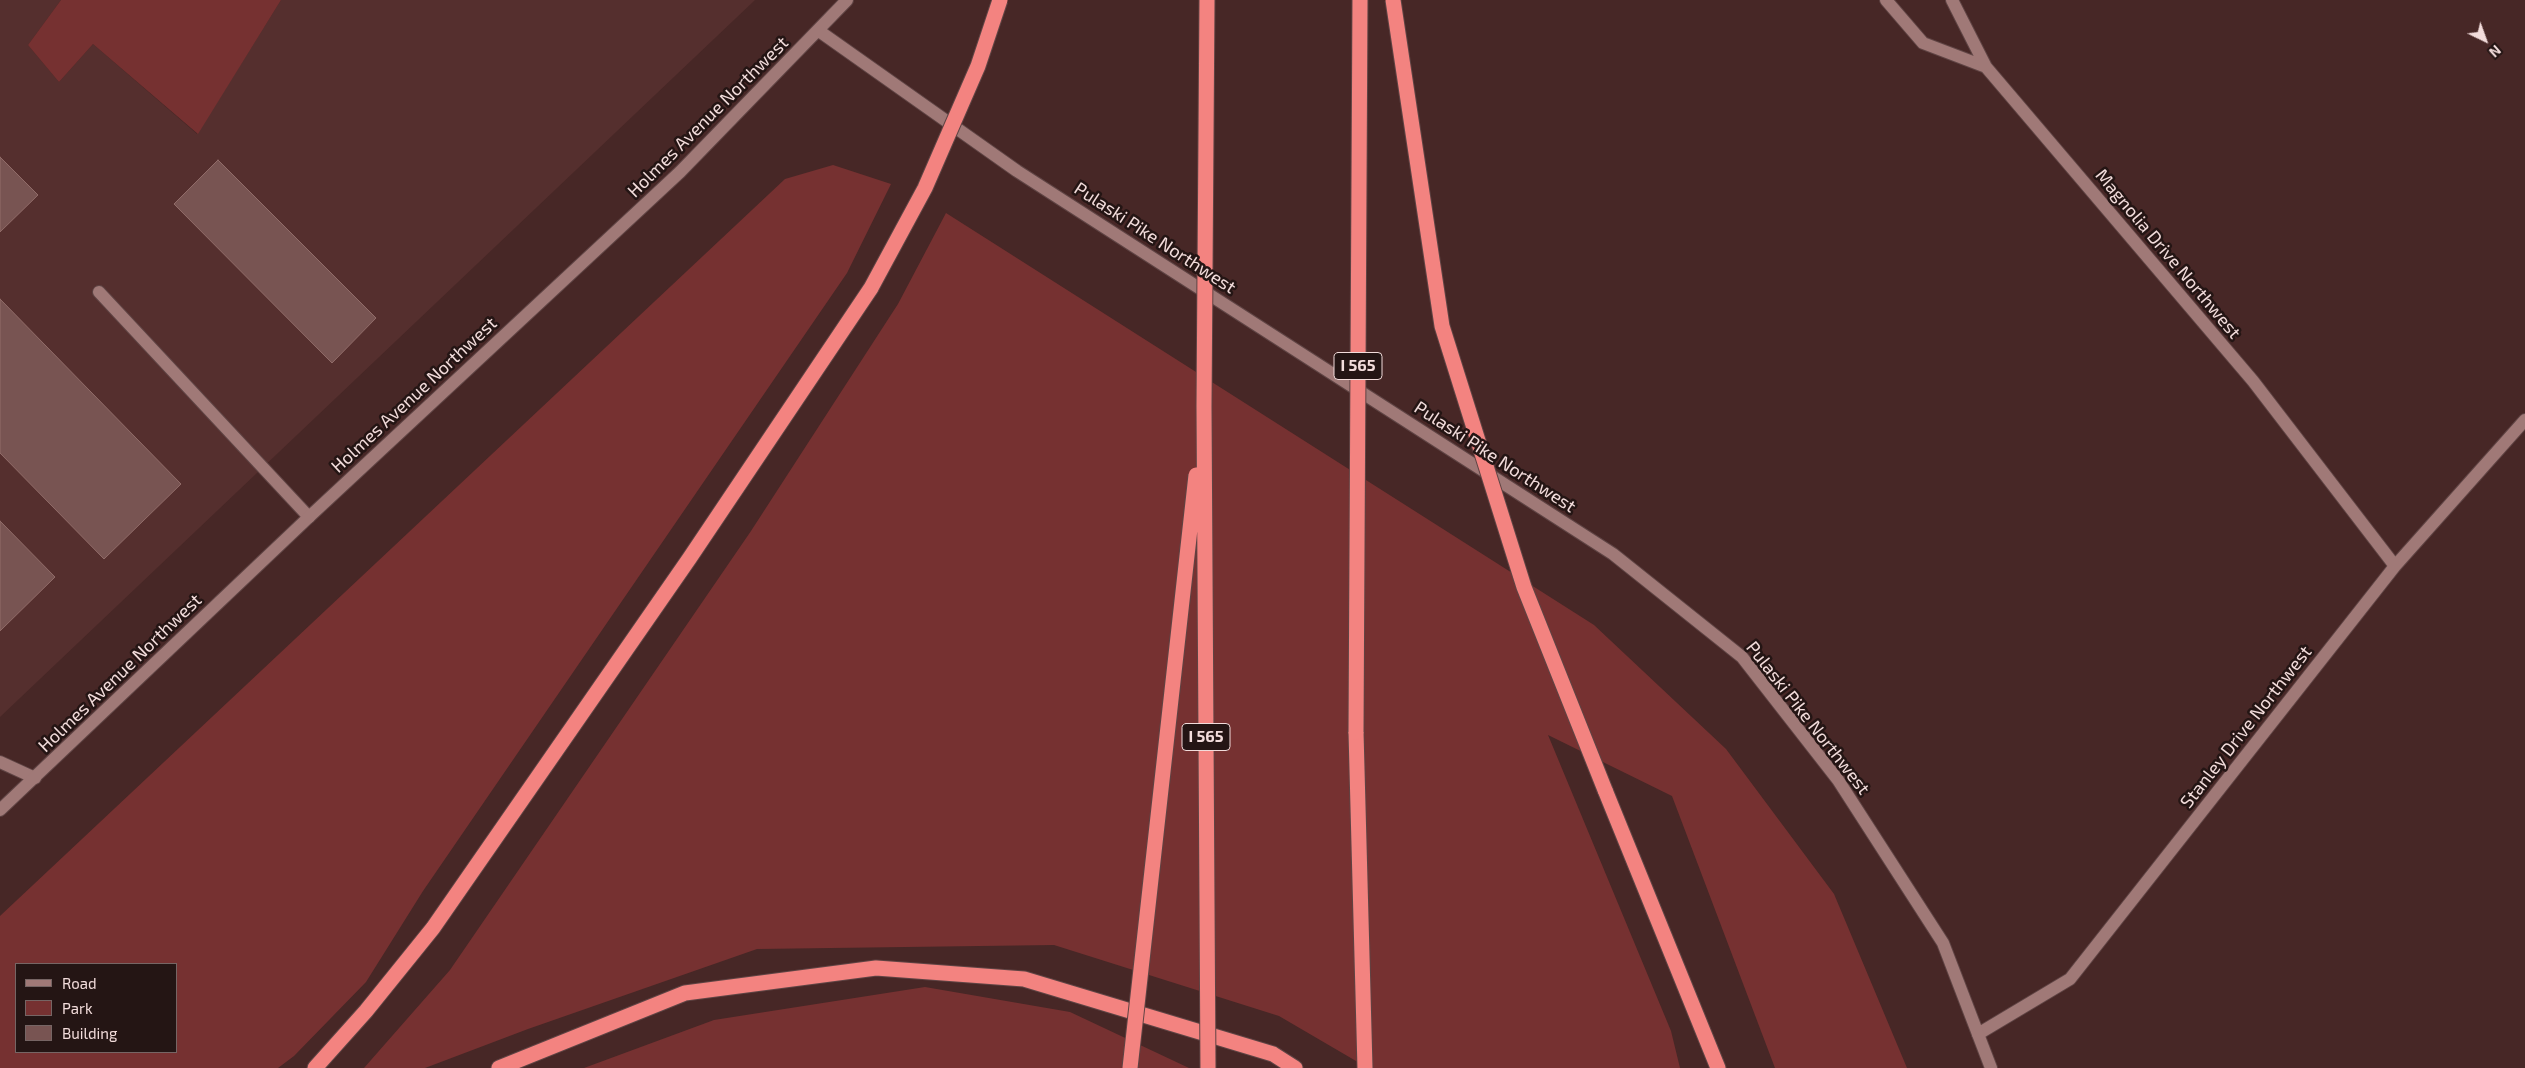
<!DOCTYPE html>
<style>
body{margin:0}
#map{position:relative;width:2525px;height:1068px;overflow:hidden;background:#472726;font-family:"Exo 2",sans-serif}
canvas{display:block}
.legend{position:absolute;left:15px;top:963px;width:162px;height:90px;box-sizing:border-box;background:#241514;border:1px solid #766564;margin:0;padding:6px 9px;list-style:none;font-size:15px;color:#f2dcdb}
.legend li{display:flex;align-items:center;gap:10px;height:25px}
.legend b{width:25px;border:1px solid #766564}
.north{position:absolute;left:2460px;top:15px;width:50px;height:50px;-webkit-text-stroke:4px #241514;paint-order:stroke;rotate:138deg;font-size:14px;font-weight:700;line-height:20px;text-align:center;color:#f2dcdb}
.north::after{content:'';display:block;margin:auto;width:18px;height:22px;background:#f2dcdb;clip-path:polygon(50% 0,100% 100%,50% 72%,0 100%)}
</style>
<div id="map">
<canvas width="2525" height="1068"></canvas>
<ul class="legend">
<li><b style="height:6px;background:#a07977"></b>Road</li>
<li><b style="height:14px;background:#763131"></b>Park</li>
<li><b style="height:14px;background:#785452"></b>Building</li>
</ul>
<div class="north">N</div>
</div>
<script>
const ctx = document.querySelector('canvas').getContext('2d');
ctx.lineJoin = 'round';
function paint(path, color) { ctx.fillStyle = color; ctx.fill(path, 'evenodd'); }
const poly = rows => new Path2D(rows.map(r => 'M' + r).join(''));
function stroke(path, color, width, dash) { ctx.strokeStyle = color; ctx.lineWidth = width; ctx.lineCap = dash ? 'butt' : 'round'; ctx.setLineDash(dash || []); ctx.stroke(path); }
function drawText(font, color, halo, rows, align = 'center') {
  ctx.font = font + ' "Exo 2",sans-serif'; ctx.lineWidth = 5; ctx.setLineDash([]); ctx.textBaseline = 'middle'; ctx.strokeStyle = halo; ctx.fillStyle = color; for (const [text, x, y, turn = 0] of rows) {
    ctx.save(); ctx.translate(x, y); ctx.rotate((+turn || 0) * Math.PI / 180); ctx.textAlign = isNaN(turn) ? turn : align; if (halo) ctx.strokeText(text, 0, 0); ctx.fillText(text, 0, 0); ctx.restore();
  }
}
paint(poly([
 [0,0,61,0,28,45,59,82,93,44,197,134,281,0,755,0,0,717]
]), '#552f2e');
paint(poly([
 [61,0,281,0,198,134,93,44,59,82,28,45],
 [833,165,891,184,847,273,423,891,366,982,294,1056,278,1068,0,1068,0,916,785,179],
 [16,964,176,964,176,1052,16,1052],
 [946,213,1594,625,1726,749,1834,894,1907,1068,1775,1068,1672,796,1548,735,1671,1031,1680,1068,1368,1068,1279,1016,1054,945,757,949,528,1029,425,1068,364,1068,450,970,751,531,898,304],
 [925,987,1070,1012,1189,1068,584,1068,714,1020]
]), '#763131');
const building = poly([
 [0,157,38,195,0,232,0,157],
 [218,160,376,318,332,363,174,204,218,160],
 [0,299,181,484,104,559,0,453,0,299],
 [0,521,55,577,0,631,0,521]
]);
paint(building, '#785452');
stroke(building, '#916c69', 1);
const service = poly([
 [99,292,309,517],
 [0,762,35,778]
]);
const minor = poly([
 [1886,0,1923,43,1986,67,2253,381,2395,566],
 [1952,0,1986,67],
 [1978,1034,2070,979,2395,566,2525,420]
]);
const secondary = poly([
 [819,31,1017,171,1613,554,1742,657,1838,780,1943,943,1991,1068],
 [0,810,309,517,680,172,847,0]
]);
const motorway = poly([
 [1356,732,1365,1068],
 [1605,790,1718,1068],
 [315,1068,366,1011,433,928,689,559,871,288],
 [499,1068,685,993,876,968,1024,979,1273,1054,1295,1068]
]);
stroke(service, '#5f4444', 14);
stroke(minor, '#5f4444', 14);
stroke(secondary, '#5f4444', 14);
stroke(motorway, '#5f4444', 17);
stroke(service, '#a07977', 12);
stroke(minor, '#a07977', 12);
stroke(secondary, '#a07977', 12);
stroke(motorway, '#f38380', 15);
const motorwayBridge = poly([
 [1207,0,1204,406,1208,1068],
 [1393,0,1442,326,1524,587,1605,790],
 [871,288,925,188,978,66,1000,0],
 [1356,732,1360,0],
 [1130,1068,1196,475]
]);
stroke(motorwayBridge, '#5f4444', 17, []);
stroke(motorwayBridge, '#f38380', 15);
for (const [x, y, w] of [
 [1358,366,48],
 [1206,737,48]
]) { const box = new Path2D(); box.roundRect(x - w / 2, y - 13.5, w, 27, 4); ctx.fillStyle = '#241514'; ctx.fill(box); stroke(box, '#f2dcdb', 1); }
drawText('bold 16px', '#f2dcdb', null, [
 ["I 565",1358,366],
 ["I 565",1206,737]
]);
drawText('18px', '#f2dcdb', '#241514', [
 ["Holmes Avenue Northwest",708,117,-45],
 ["Pulaski Pike Northwest",1155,238,33],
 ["Magnolia Drive Northwest",2168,254,50],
 ["Holmes Avenue Northwest",414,395,-43],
 ["Pulaski Pike Northwest",1495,457,33],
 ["Holmes Avenue Northwest",120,673,-44],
 ["Pulaski Pike Northwest",1808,718,52],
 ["Stanley Drive Northwest",2246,727,-52]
]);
</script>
